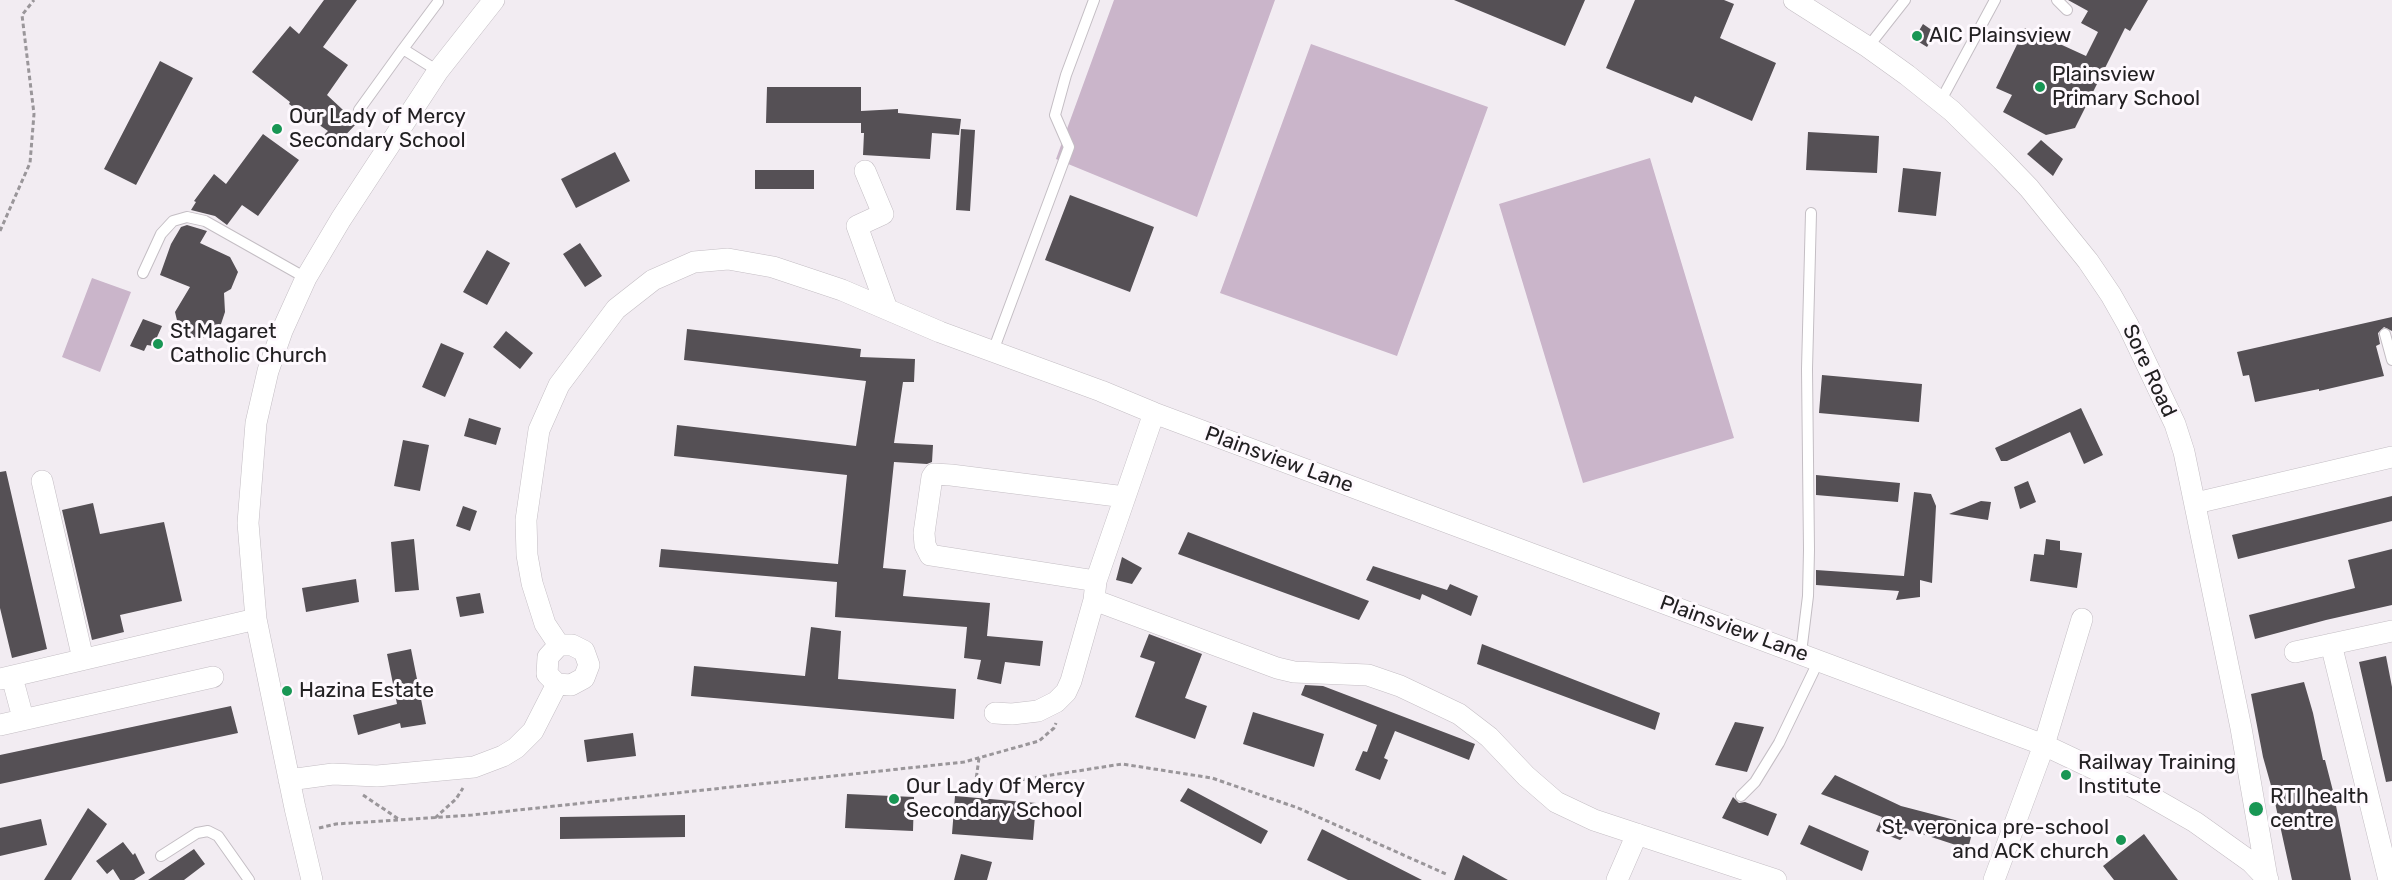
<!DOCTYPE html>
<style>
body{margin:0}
canvas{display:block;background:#f2ecf2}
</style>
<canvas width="2392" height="880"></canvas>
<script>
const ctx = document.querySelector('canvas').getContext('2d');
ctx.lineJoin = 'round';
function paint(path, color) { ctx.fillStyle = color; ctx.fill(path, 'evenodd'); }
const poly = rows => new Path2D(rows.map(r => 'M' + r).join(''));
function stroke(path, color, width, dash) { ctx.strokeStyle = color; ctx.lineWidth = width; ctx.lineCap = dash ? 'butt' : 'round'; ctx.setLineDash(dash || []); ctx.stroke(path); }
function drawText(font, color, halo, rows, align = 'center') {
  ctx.font = font + ' Rubik,sans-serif'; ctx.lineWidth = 6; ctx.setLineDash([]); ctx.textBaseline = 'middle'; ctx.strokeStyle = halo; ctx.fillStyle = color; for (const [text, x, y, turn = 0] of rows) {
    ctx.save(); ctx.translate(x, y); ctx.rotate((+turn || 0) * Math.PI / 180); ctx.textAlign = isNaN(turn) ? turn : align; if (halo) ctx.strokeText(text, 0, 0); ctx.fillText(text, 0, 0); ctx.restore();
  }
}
paint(poly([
 [1114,0,1275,0,1197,217,1056,159],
 [1311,44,1488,107,1397,356,1220,293],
 [1650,158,1734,438,1583,483,1499,204],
 [92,278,131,292,100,372,62,357]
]), '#cab5ca');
paint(poly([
 [324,0,357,0,323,47,348,65,327,95,357,123,335,146,323,136,328,131,289,104,290,102,252,72,290,26,299,34],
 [1454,0,1585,0,1565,46],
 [1635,0,1724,0,1734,4,1720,38,1776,63,1752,121,1695,96,1692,103,1606,68],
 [2068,0,2148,0,2130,31,2125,28,2075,128,2046,135,2003,112,2012,95,1996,88,2025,28,2086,56,2098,32,2081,23,2088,11],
 [1923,24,1936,33,1927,47,1914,39],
 [160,61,193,78,136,185,104,169],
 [767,87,861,87,861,123,766,123],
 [898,109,898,113,961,119,959,135,932,133,930,159,863,155,864,133,861,133,861,111],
 [961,129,975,130,970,211,956,210],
 [1808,132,1879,136,1877,173,1806,170],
 [263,134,299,160,258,216,242,205,227,225,215,216,191,210,196,202,194,201,214,174,226,184],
 [2041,140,2063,159,2053,176,2027,154],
 [615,152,630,181,576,208,561,179],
 [1903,168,1941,172,1936,216,1898,212],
 [755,170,814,170,814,189,755,189],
 [1070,195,1154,227,1130,292,1045,260],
 [187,225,207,231,200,243,230,257,238,272,231,289,224,293,225,312,220,327,201,339,180,333,175,312,190,287,160,275,171,244,181,227],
 [580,243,602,276,585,287,563,254],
 [487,250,510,263,487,305,463,292],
 [2392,317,2392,331,2384,327,2378,333,2380,344,2376,346,2384,376,2319,391,2319,389,2255,402,2249,375,2243,376,2237,352],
 [143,319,162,326,153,346,147,345,144,351,130,346],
 [687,329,861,349,860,357,915,359,914,382,903,382,894,443,933,445,932,462,927,464,894,462,883,568,906,570,903,596,990,603,987,636,1043,641,1040,666,1005,662,1001,684,977,679,981,660,964,658,967,627,835,617,837,582,659,567,661,549,838,564,847,475,674,456,677,425,856,446,866,381,684,360],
 [506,331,533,353,520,369,493,347],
 [441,343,464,353,445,397,422,387],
 [1822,375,1922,384,1919,422,1819,413],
 [2081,408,2103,455,2084,464,2070,432,2007,461,2001,461,1995,448],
 [469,418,501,428,496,445,464,436],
 [403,440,429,445,420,491,394,486],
 [6,471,47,649,12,658,0,608,0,472],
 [1816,475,1900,483,1898,502,1816,495],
 [2028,481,2036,502,2020,509,2014,487],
 [1914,492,1931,494,1936,506,1932,583,1920,580,1920,597,1896,600,1899,591,1816,585,1816,570,1904,576],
 [2392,496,2392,521,2238,559,2232,535],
 [1981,501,1991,502,1988,520,1949,514],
 [93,503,100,534,164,522,182,601,120,615,124,632,92,640,62,510],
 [463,506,477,511,470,531,456,526],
 [1188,532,1369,601,1359,620,1178,554],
 [414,539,419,590,395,592,391,542],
 [2046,539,2060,541,2060,550,2082,553,2077,588,2030,581,2034,554,2044,555],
 [2392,549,2392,605,2326,620,2255,639,2249,615,2355,588,2348,560],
 [1122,557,1142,568,1132,584,1116,580],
 [1373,566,1447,590,1450,584,1478,596,1471,616,1422,594,1420,600,1366,580],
 [356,579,359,602,306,612,302,588],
 [480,593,484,613,460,617,456,597],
 [811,627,841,631,838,679,956,689,954,719,691,696,694,666,805,676],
 [1149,634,1202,654,1185,698,1207,706,1195,739,1135,717,1155,662,1140,657],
 [1482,644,1660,713,1655,730,1477,664],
 [411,649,426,724,401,728,400,723,358,735,353,715,397,704,387,654],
 [2386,656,2392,687,2392,781,2386,782,2359,662],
 [2304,682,2313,713,2323,760,2325,760,2333,791,2351,880,2292,880,2272,789,2263,757,2251,694],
 [1305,685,1323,686,1475,744,1469,760,1395,731,1384,758,1388,760,1380,780,1355,770,1363,751,1367,752,1377,725,1301,695],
 [231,706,238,733,0,784,0,755],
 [1253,712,1324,734,1314,767,1243,744],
 [1735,722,1764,727,1747,772,1715,765],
 [633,733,636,756,587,762,584,740],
 [1835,775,1901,806,1974,825,1968,849,1910,830,1900,840,1876,831,1882,817,1821,794],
 [1188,788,1268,831,1261,844,1180,801],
 [847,794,914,797,913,831,845,828],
 [955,796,1036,803,1033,840,952,834],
 [1733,797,1739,803,1745,802,1777,814,1768,836,1722,818],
 [88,808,107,824,71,880,44,880],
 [685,815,685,837,560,839,560,817],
 [41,819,47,845,0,856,0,828],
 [1809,825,1869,851,1862,871,1800,844],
 [1322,829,1422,880,1348,880,1307,860],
 [2144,834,2158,853,2178,880,2114,880,2103,866],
 [123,842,133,855,135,853,145,873,134,880,120,880,113,869,107,874,96,861],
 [194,849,205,864,184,880,148,880],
 [961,854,992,862,987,880,954,880],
 [1463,855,1508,880,1454,880]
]), '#555055');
const service = poly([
 [2057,0,2067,10],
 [1868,47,1905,0],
 [403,49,438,2],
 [1940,102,1995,0],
 [359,110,403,49,438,71],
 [143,273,161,234,173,221,187,217,205,221,306,278],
 [2385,334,2392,360],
 [993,351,1069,147,1055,115,1066,75,1094,0],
 [1801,653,1808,596,1809,550,1807,369,1811,213],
 [1741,796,1755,782,1779,743,1819,660],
 [161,856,197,833,208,831,218,836,249,880]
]);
const minor = poly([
 [1794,0,1868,47,1907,75,1952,111,2002,160,2029,188,2088,261,2111,295,2128,325,2175,424,2184,452,2241,728,2267,878],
 [865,171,883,214,857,226,887,309],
 [42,481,83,659],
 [2196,503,2392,457],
 [1096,581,930,555,925,545,924,533,932,477,934,474,951,475,1125,497],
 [1094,600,1277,668,1294,672,1368,675,1400,686,1459,714,1489,737,1526,776,1556,802,1594,820,1776,880],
 [2331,644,2389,880],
 [559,645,545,624,532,583,527,555,526,520,539,430,559,385,616,309,653,280,694,262,728,259,773,267,842,290,940,332,1101,391,1154,413,2044,745,2139,790,2195,822,2251,862,2268,880],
 [559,645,572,645,584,651,589,665,584,678,571,685,557,684,547,674,548,657,559,645],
 [2295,652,2392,631],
 [12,677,23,718],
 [0,679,256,619],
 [995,713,1012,714,1038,711,1056,702,1066,692,1071,681,1094,600,1096,581,1154,413],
 [0,725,213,677],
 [289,780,333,774,377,776,474,767,503,756,516,748,533,731,557,684],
 [312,880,295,808,256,619,248,523,256,423,268,371,282,331,306,278,341,219,438,71,494,0],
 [1617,880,1637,834],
 [1994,880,2044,745,2082,619]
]);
stroke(service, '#c4bec4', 12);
stroke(minor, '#c4bec4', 22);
stroke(poly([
 [0,231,30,163,34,114,22,15,34,0],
 [979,758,975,787,1122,764,1212,778,1298,808,1446,874],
 [363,795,400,820],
 [435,818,456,799,463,788],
 [319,828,336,824,472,815,964,762,1039,741,1054,728,1056,723]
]), '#9a969a', 3, [4.5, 3]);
stroke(service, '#fff', 10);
stroke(minor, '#fff', 21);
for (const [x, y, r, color] of [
 [1917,36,6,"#189654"],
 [2040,87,6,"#189654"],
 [277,129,6,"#189654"],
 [158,344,6,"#189654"],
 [287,691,6,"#189654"],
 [2066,775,6,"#189654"],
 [894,799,6,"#189654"],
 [2256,809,8,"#189654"],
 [2121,840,6,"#189654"]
]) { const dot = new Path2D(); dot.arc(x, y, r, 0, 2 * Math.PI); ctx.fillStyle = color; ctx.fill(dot); stroke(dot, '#fef9fe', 2); }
drawText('21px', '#222022', '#fef9fe', [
 ["AIC Plainsview",1929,36],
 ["Plainsview",2052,75],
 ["Primary School",2052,99],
 ["Our Lady of Mercy",289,117],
 ["Secondary School",289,141],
 ["St Magaret",170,332],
 ["Catholic Church",170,356],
 ["Hazina Estate",299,691],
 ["Railway Training",2078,763],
 ["Institute",2078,787],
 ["Our Lady Of Mercy",906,787],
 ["Secondary School",906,811],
 ["RTI health",2270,797],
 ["centre",2270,821],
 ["St. veronica pre-school",2109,828,"right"],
 ["and ACK church",2109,852,"right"]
], 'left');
drawText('21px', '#222022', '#fef9fe', [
 ["Sore Road",2149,371,65],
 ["Plainsview Lane",1279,460,20],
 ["Plainsview Lane",1734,629,20]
]);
</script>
